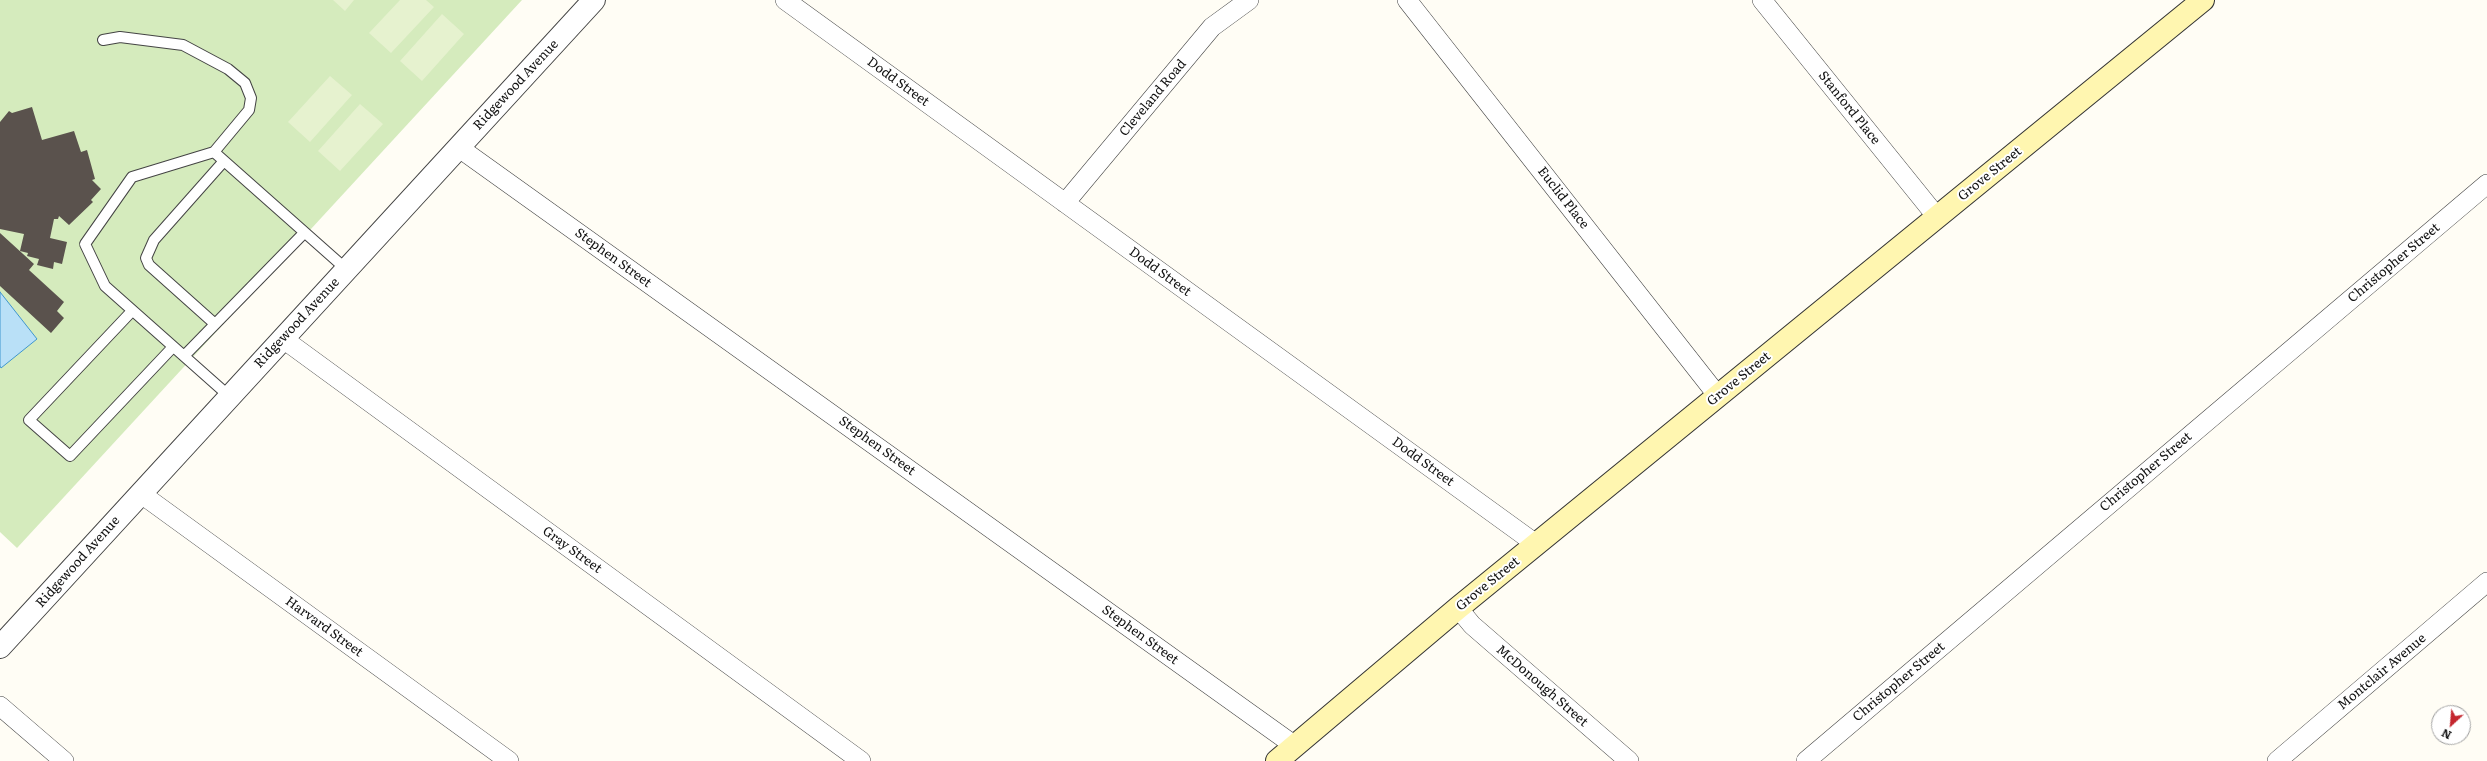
<!DOCTYPE html>
<style>
body{margin:0}
#map{position:relative;width:2487px;height:761px;overflow:hidden;background:#fffdf5;font-family:Literata,serif}
canvas{display:block}
.north{position:absolute;left:2431px;top:705px;width:40px;height:40px;box-sizing:border-box;background:#fff;border:1px solid #a0a0a0;border-radius:50%;rotate:206deg;font-size:11px;font-weight:700;line-height:16px;text-align:center;color:#111}
.north::after{content:'';display:block;margin:auto;width:14px;height:18px;background:#c4262e;clip-path:polygon(50% 0,100% 100%,50% 72%,0 100%)}
</style>
<div id="map">
<canvas width="2487" height="761"></canvas>
<div class="north">N</div>
</div>
<script>
const ctx = document.querySelector('canvas').getContext('2d');
ctx.lineJoin = 'round';
function paint(path, color) { ctx.fillStyle = color; ctx.fill(path, 'evenodd'); }
const poly = rows => new Path2D(rows.map(r => 'M' + r).join(''));
function stroke(path, color, width, dash) { ctx.strokeStyle = color; ctx.lineWidth = width; ctx.lineCap = dash ? 'butt' : 'round'; ctx.setLineDash(dash || []); ctx.stroke(path); }
function drawText(font, color, halo, rows, align = 'center') {
  ctx.font = font + ' Literata,serif'; ctx.lineWidth = 4; ctx.setLineDash([]); ctx.textBaseline = 'middle'; ctx.strokeStyle = halo; ctx.fillStyle = color; for (const [text, x, y, turn = 0] of rows) {
    ctx.save(); ctx.translate(x, y); ctx.rotate((+turn || 0) * Math.PI / 180); ctx.textAlign = isNaN(turn) ? turn : align; if (halo) ctx.strokeText(text, 0, 0); ctx.fillText(text, 0, 0); ctx.restore();
  }
}
paint(poly([
 [0,0,522,0,17,548,0,532]
]), '#d5ebbd');
paint(poly([
 [333,0,354,0,345,11],
 [400,0,426,0,434,7,391,53,369,33],
 [442,14,464,34,422,81,400,61],
 [330,76,352,95,310,142,288,122],
 [360,104,383,124,340,171,318,151]
]), '#e6f2cf');
const water = poly([
 [0,292,37,339,1,368,0,366,0,292]
]);
paint(water, '#b9e0f7');
stroke(water, '#3f96cf', 1);
paint(poly([
 [32,107,42,140,74,131,81,152,87,150,95,179,92,180,101,189,91,200,93,202,69,225,59,216,58,219,54,219,50,238,67,242,62,264,54,262,53,269,37,265,39,259,27,256,28,253,20,251,24,234,0,229,0,122,9,111,12,113],
 [0,233,34,264,29,270,64,302,57,311,64,318,51,333,0,286]
]), '#5a524d');
const service = poly([
 [103,40,120,37,183,45,228,69,245,83,251,98,249,110,214,152],
 [132,311,29,420,70,456,172,348],
 [215,324,149,265,146,258,154,240,224,161],
 [185,355,304,233],
 [229,396,105,286,85,244,132,177,214,152,346,269]
]);
const minor = poly([
 [785,0,1536,544],
 [1407,0,1718,396],
 [1762,0,1937,217],
 [458,147,1295,746],
 [1065,203,1212,27,1249,0],
 [282,338,861,761],
 [140,493,509,761],
 [1458,608,1472,625,1629,761],
 [0,706,64,761],
 [1806,761,2487,184],
 [2277,761,2487,582]
]);
const tertiary = poly([
 [0,647,594,0]
]);
const secondary = poly([
 [1277,761,1458,608,2203,0]
]);
stroke(service, '#444', 12);
stroke(minor, '#444', 20);
stroke(tertiary, '#444', 24);
stroke(secondary, '#333', 24);
stroke(service, '#fff', 10);
stroke(minor, '#fff', 19);
stroke(tertiary, '#fff', 22);
stroke(secondary, '#fff6b0', 22);
drawText('13px', '#111', '#fff', [
 ["Dodd Street",898,82,36],
 ["Ridgewood Avenue",516,85,-47],
 ["Cleveland Road",1153,98,-50],
 ["Stanford Place",1849,108,51],
 ["Grove Street",1990,174,-39],
 ["Euclid Place",1563,198,52],
 ["Stephen Street",613,258,36],
 ["Christopher Street",2394,263,-40],
 ["Dodd Street",1160,272,36],
 ["Ridgewood Avenue",297,323,-47],
 ["Grove Street",1739,379,-39],
 ["Stephen Street",877,446,36],
 ["Dodd Street",1423,462,36],
 ["Christopher Street",2146,472,-40],
 ["Gray Street",572,550,36],
 ["Ridgewood Avenue",78,562,-48],
 ["Grove Street",1488,584,-39],
 ["Harvard Street",324,627,36],
 ["Stephen Street",1140,635,36],
 ["Montclair Avenue",2382,672,-40],
 ["Christopher Street",1899,682,-40],
 ["McDonough Street",1542,686,41]
]);
</script>
